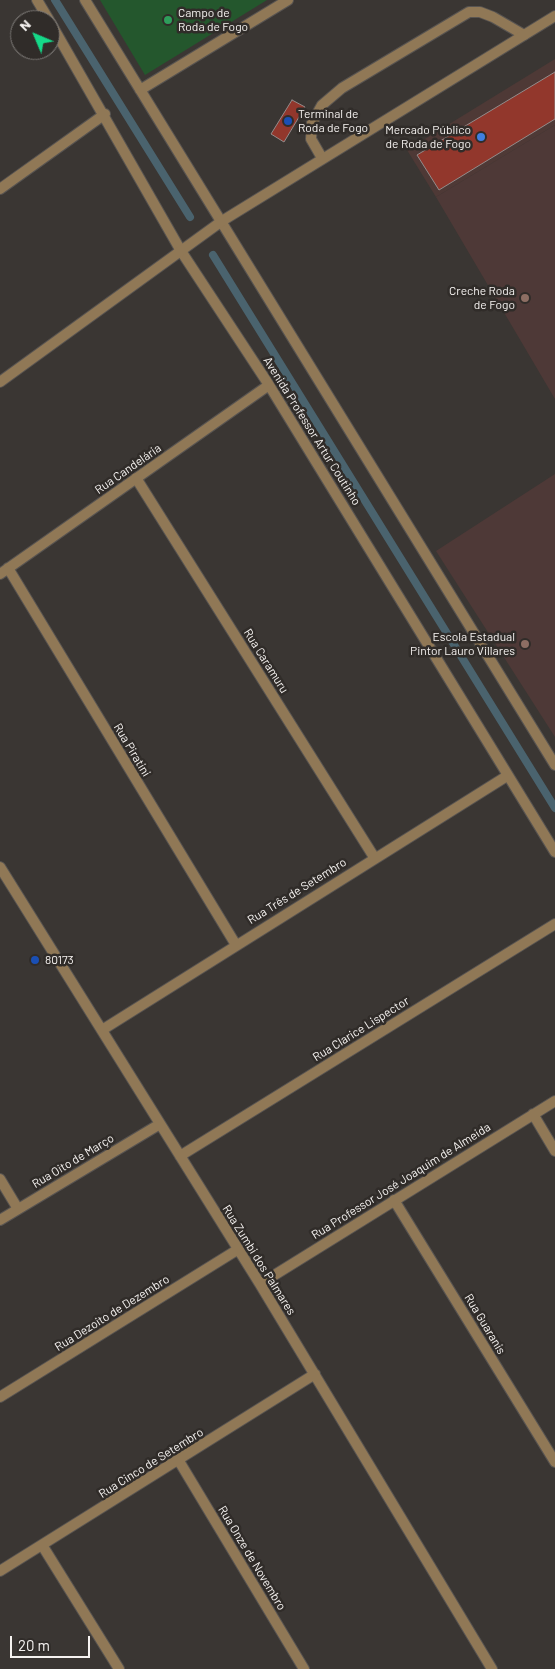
<!DOCTYPE html>
<meta charset="utf-8">
<style>
body{margin:0}
#map{position:relative;width:555px;height:1669px;overflow:hidden;background:#3a3633;font-family:Barlow,sans-serif}
canvas{display:block}
.north{position:absolute;left:10px;top:10px;width:50px;height:50px;box-sizing:border-box;background:#302c29;border:1px solid #7f7c79;border-radius:50%;rotate:315deg;font-size:14px;font-weight:700;line-height:20px;text-align:center;color:#f6f3f1}
.north::after{content:'';display:block;margin:auto;width:18px;height:22px;background:#15d989;clip-path:polygon(50% 0,100% 100%,50% 72%,0 100%)}
.scale{position:absolute;left:10px;top:1636px;width:80px;height:22px;box-sizing:border-box;border:2px solid #f6f3f1;border-top:0;padding-left:6px;font-size:15px;line-height:18px;white-space:nowrap;color:#f6f3f1;-webkit-text-stroke:4px #302c29;paint-order:stroke}
</style>
<div id="map">
<canvas width="555" height="1669"></canvas>
<div class="north">N</div>
<div class="scale">20 m</div>
</div>
<script>
const ctx = document.querySelector('canvas').getContext('2d');
ctx.lineJoin = 'round';
function paint(path, color) { ctx.fillStyle = color; ctx.fill(path, 'evenodd'); }
const poly = rows => new Path2D(rows.map(r => 'M' + r).join(''));
function stroke(path, color, width, dash) { ctx.strokeStyle = color; ctx.lineWidth = width; ctx.lineCap = dash ? 'butt' : 'round'; ctx.setLineDash(dash || []); ctx.stroke(path); }
function drawText(font, color, halo, rows, align = 'center') {
  ctx.font = font + ' Barlow,sans-serif'; ctx.lineWidth = 5; ctx.setLineDash([]); ctx.textBaseline = 'middle'; ctx.strokeStyle = halo; ctx.fillStyle = color; for (const [text, x, y, turn = 0] of rows) {
    ctx.save(); ctx.translate(x, y); ctx.rotate((+turn || 0) * Math.PI / 180); ctx.textAlign = isNaN(turn) ? turn : align; if (halo) ctx.strokeText(text, 0, 0); ctx.fillText(text, 0, 0); ctx.restore();
  }
}
paint(poly([
 [555,59,555,125,436,197,407,150]
]), '#4e3936');
paint(poly([
 [555,125,555,399,436,197],
 [555,474,555,737,436,551]
]), '#4e3937');
paint(poly([
 [100,0,267,0,145,75]
]), '#24572d');
stroke(poly([
 [55,0,190,217],
 [213,255,555,808]
]), '#4a636e', 8);
const building = poly([
 [555,72,555,119,439,190,417,155,555,72],
 [292,100,305,107,284,142,271,134,292,100]
]);
paint(building, '#92372c');
stroke(building, '#938c8b', 1);
const service = poly([
 [322,158,311,139,312,123,322,105,342,88,469,12,480,12,493,17,524,35]
]);
const minor = poly([
 [37,0,49,20],
 [85,0,555,765],
 [50,22,181,251,269,385,555,852],
 [140,90,288,0],
 [0,189,105,114],
 [136,478,374,857],
 [8,568,236,945],
 [0,574,269,385],
 [0,867,260,1284,492,1669],
 [102,1030,507,776],
 [533,1114,555,1151],
 [180,1156,555,924],
 [0,1179,18,1209],
 [394,1200,555,1462],
 [0,1220,160,1124],
 [260,1284,555,1101],
 [0,1397,237,1250],
 [179,1461,304,1669],
 [42,1545,119,1669],
 [0,1571,315,1374]
]);
const tertiary = poly([
 [0,382,222,221,555,16]
]);
stroke(service, '#585451', 12);
stroke(minor, '#585451', 12);
stroke(tertiary, '#585451', 12);
stroke(service, '#907856', 10);
stroke(minor, '#907856', 10);
stroke(tertiary, '#907856', 10);
for (const [x, y, r, color] of [
 [168,20,5,"#2e9e5b"],
 [288,121,5,"#1a4fb4"],
 [481,137,5,"#3f7fe0"],
 [525,298,5,"#8d6e63"],
 [525,644,5,"#8d6e63"],
 [35,960,5,"#1a4fb4"]
]) { const dot = new Path2D(); dot.arc(x, y, r, 0, 2 * Math.PI); ctx.fillStyle = color; ctx.fill(dot); stroke(dot, '#302c29', 2); }
drawText('12px', '#f6f3f1', '#302c29', [
 ["Campo de",178,13],
 ["Roda de Fogo",178,27],
 ["Terminal de",298,114],
 ["Roda de Fogo",298,128],
 ["Mercado Público",471,130,"right"],
 ["de Roda de Fogo",471,144,"right"],
 ["Creche Roda",515,291,"right"],
 ["de Fogo",515,305,"right"],
 ["Escola Estadual",515,637,"right"],
 ["Pintor Lauro Villares",515,651,"right"],
 ["80173",45,960]
], 'left');
drawText('12px', '#f6f3f1', '#302c29', [
 ["Avenida Professor Artur Coutinho",312,431,58],
 ["Rua Candelária",128,469,-35],
 ["Rua Caramuru",266,661,58],
 ["Rua Piratini",132,750,59],
 ["Rua Três de Setembro",297,891,-32],
 ["Rua Clarice Lispector",361,1029,-32],
 ["Rua Oito de Março",73,1161,-31],
 ["Rua Professor José Joaquim de Almeida",401,1181,-32],
 ["Rua Zumbi dos Palmares",259,1260,58],
 ["Rua Dezoito de Dezembro",112,1313,-32],
 ["Rua Guaranis",485,1324,59],
 ["Rua Cinco de Setembro",151,1463,-32],
 ["Rua Onze de Novembro",252,1558,59]
]);
</script>
